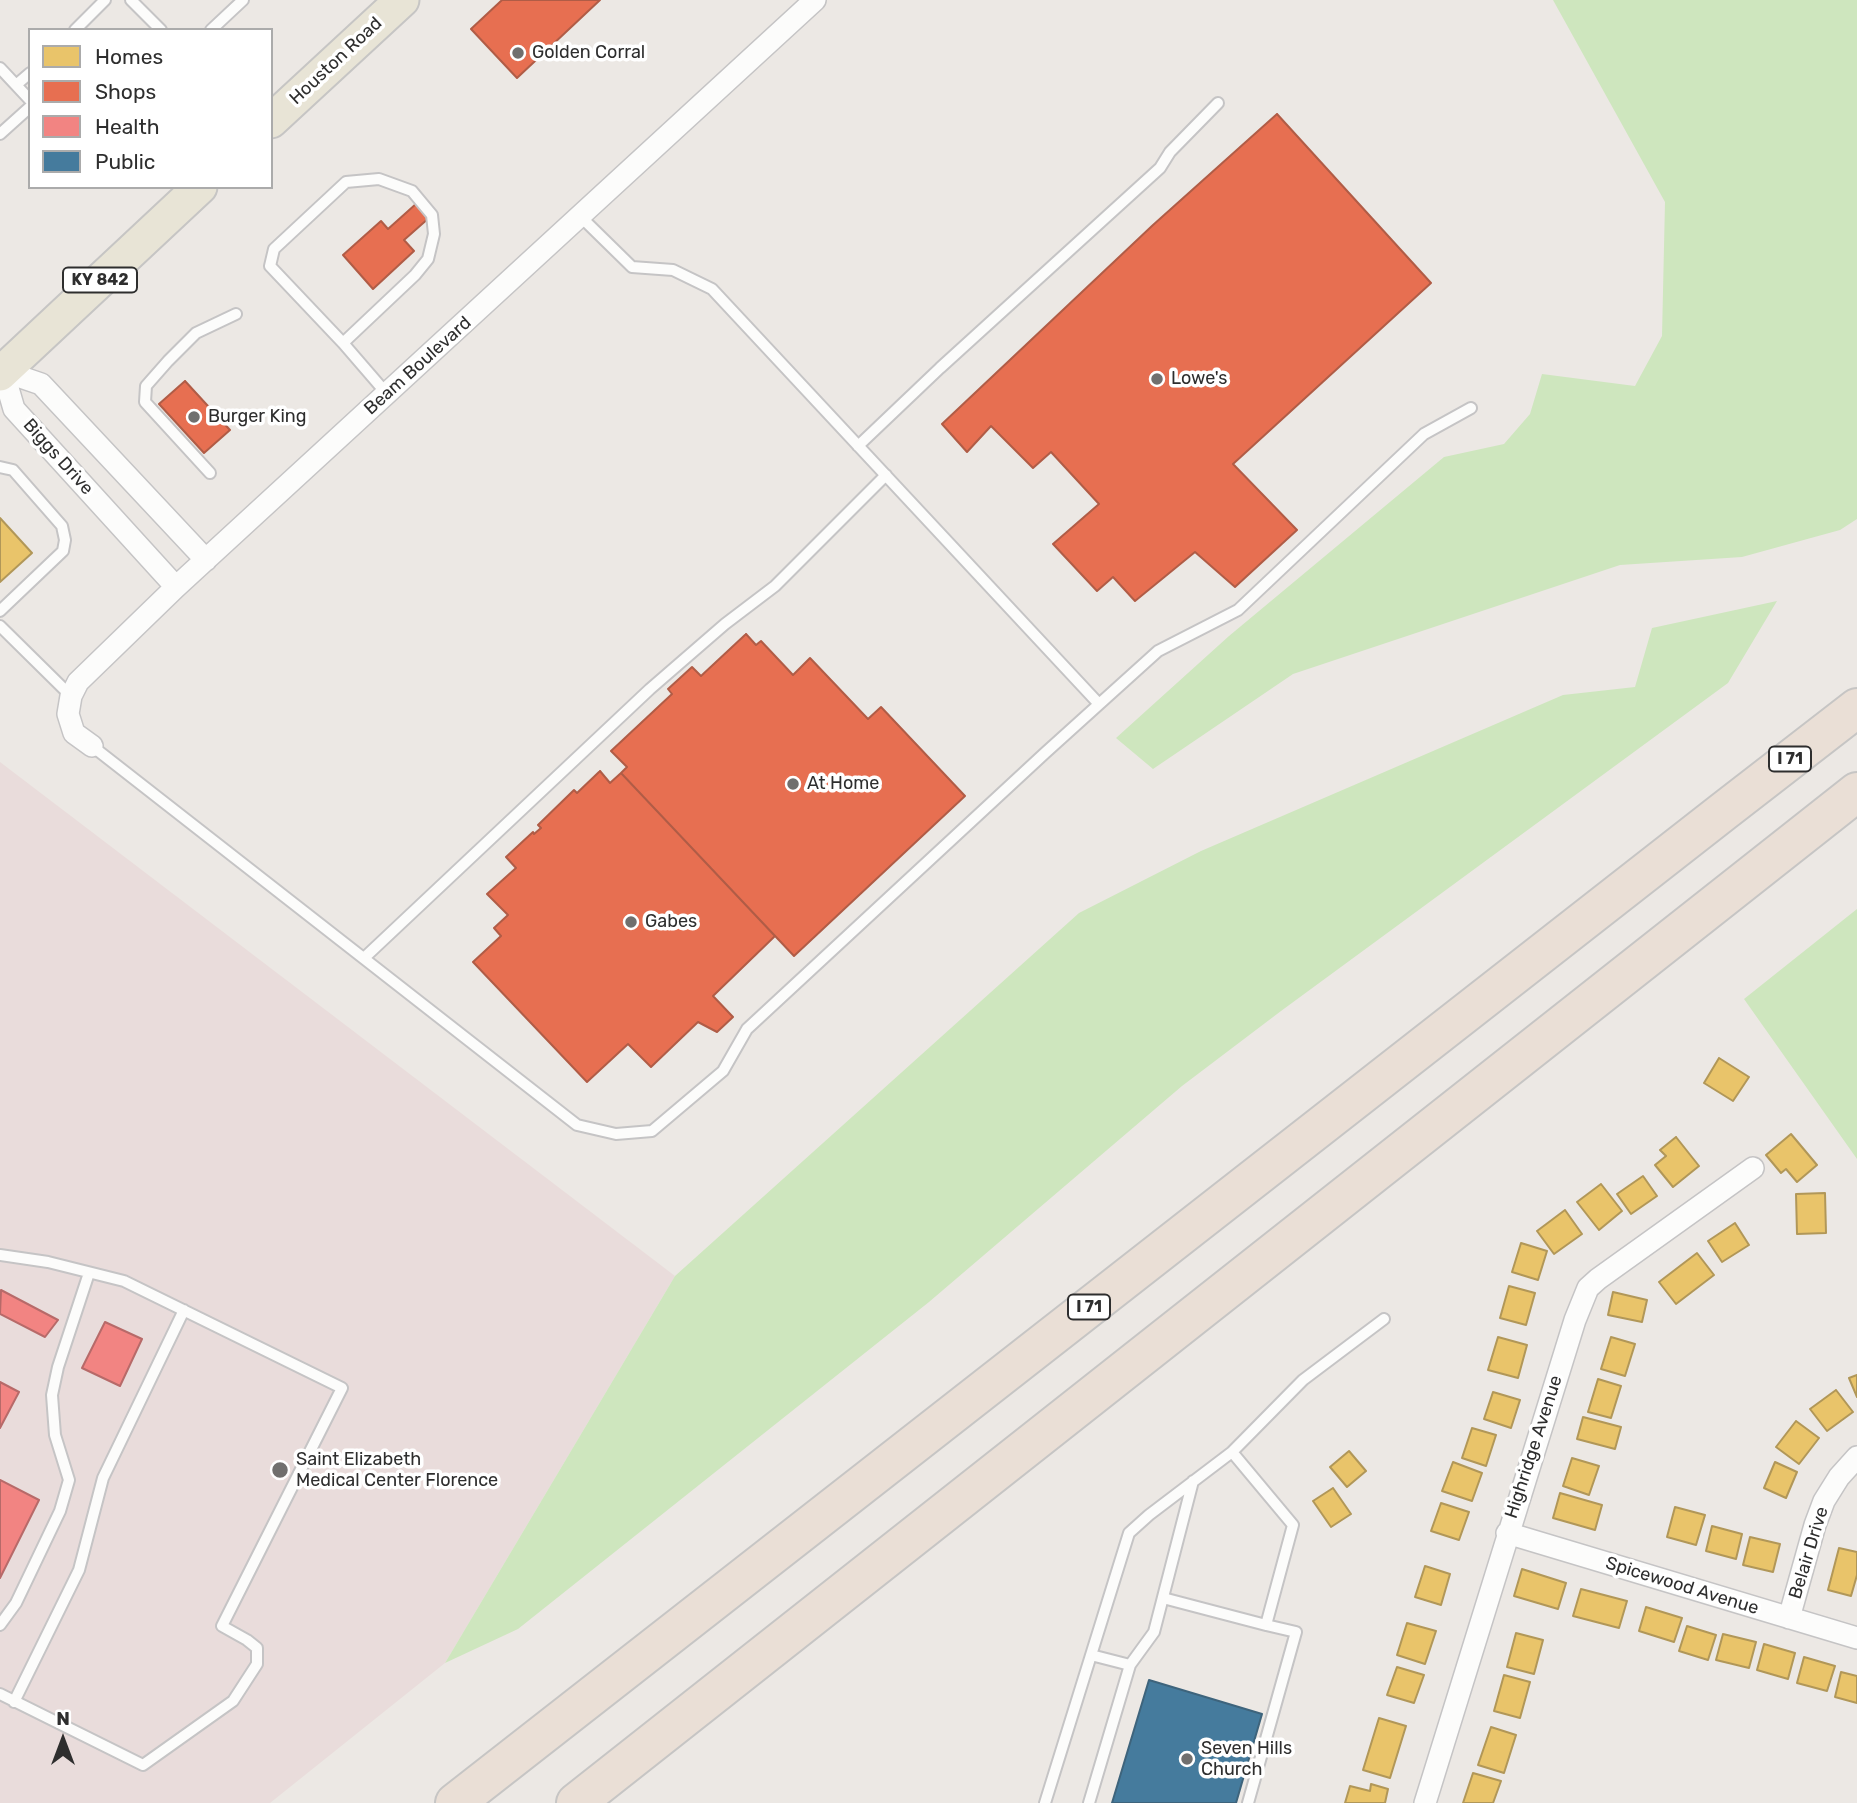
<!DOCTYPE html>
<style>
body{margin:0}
#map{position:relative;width:1857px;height:1803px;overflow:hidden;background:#ece8e4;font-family:Rubik,sans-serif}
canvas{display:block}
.legend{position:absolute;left:28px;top:28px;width:245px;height:161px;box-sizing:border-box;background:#fff;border:2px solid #ababab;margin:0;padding:9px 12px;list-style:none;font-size:21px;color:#2e2e2e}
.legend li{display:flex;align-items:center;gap:14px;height:35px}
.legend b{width:35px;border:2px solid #ababab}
.north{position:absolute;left:28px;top:1705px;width:70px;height:70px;-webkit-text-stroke:5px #fff;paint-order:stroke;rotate:0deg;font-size:19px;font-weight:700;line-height:28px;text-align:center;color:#2e2e2e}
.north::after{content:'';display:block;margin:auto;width:24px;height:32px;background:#2e2e2e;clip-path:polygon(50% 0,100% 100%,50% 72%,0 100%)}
</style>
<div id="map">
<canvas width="1857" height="1803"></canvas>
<ul class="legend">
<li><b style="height:19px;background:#e9c46a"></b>Homes</li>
<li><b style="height:19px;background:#e76f51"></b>Shops</li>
<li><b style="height:19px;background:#f28482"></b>Health</li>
<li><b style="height:19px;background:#457b9d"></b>Public</li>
</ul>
<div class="north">N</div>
</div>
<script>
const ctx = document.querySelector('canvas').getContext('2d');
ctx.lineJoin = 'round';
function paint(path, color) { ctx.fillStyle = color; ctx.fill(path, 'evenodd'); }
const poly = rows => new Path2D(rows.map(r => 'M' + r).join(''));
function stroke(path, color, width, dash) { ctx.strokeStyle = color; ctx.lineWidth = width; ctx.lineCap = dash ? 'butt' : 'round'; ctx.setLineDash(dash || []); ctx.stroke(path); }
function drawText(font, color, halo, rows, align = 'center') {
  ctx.font = font + ' Rubik,sans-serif'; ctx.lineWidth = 7; ctx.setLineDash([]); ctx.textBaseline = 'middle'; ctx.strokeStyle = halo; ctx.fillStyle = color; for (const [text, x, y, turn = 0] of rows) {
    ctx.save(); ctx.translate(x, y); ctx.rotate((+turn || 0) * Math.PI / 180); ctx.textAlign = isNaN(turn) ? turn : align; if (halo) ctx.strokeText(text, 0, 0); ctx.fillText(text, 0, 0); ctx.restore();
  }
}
paint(poly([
 [0,762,675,1276,445,1663,270,1803,0,1803]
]), '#e9dcdb');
paint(poly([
 [1553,0,1857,0,1857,519,1840,530,1742,557,1620,565,1293,674,1153,769,1116,738,1229,636,1444,457,1504,444,1530,414,1542,374,1635,386,1662,336,1665,202],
 [1777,601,1728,683,1281,1011,1182,1086,929,1302,518,1629,445,1663,675,1276,1079,913,1201,851,1563,695,1635,687,1652,628],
 [1857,909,1857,1159,1744,999]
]), '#cee6be');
const homes = poly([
 [0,518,32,553,0,582,0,518],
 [1719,1058,1749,1077,1733,1101,1704,1083,1719,1058],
 [1791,1134,1817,1165,1797,1182,1786,1169,1781,1173,1766,1155,1791,1134],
 [1676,1137,1699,1166,1673,1187,1655,1165,1666,1156,1660,1150,1676,1137],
 [1643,1176,1657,1196,1631,1214,1617,1194,1643,1176],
 [1601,1184,1622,1211,1599,1230,1577,1202,1601,1184],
 [1825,1193,1826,1233,1797,1234,1796,1194,1825,1193],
 [1565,1210,1582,1234,1554,1254,1537,1231,1565,1210],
 [1735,1223,1749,1245,1722,1262,1708,1241,1735,1223],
 [1521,1243,1547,1251,1538,1280,1512,1272,1521,1243],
 [1697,1253,1714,1275,1676,1304,1659,1282,1697,1253],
 [1509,1286,1535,1293,1526,1325,1500,1318,1509,1286],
 [1613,1292,1647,1300,1642,1322,1608,1315,1613,1292],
 [1498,1337,1527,1345,1518,1378,1488,1370,1498,1337],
 [1611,1337,1635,1344,1625,1376,1601,1369,1611,1337],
 [1857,1375,1857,1397,1849,1378,1857,1375],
 [1598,1379,1621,1386,1611,1418,1588,1412,1598,1379],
 [1836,1390,1853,1412,1827,1431,1810,1409,1836,1390],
 [1493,1392,1520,1400,1511,1428,1484,1419,1493,1392],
 [1583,1417,1621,1427,1615,1449,1577,1439,1583,1417],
 [1796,1421,1819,1438,1799,1464,1776,1447,1796,1421],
 [1472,1428,1496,1435,1486,1466,1462,1458,1472,1428],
 [1349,1451,1366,1471,1347,1487,1330,1467,1349,1451],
 [1572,1458,1599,1466,1589,1495,1563,1486,1572,1458],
 [1453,1462,1482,1473,1472,1501,1442,1491,1453,1462],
 [1775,1462,1797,1472,1786,1498,1764,1488,1775,1462],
 [1333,1488,1351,1514,1331,1527,1313,1501,1333,1488],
 [1560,1493,1602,1505,1595,1530,1553,1518,1560,1493],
 [1441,1503,1469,1512,1459,1540,1431,1531,1441,1503],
 [1675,1507,1705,1515,1696,1545,1667,1537,1675,1507],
 [1712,1526,1742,1534,1736,1559,1706,1551,1712,1526],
 [1750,1537,1780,1544,1773,1572,1743,1565,1750,1537],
 [1839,1548,1857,1552,1857,1575,1851,1596,1828,1590,1839,1548],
 [1425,1566,1450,1574,1441,1605,1415,1597,1425,1566],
 [1522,1569,1566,1583,1558,1609,1514,1596,1522,1569],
 [1581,1589,1627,1601,1619,1628,1573,1616,1581,1589],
 [1646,1607,1682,1618,1674,1642,1639,1631,1646,1607],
 [1407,1623,1436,1631,1425,1664,1397,1655,1407,1623],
 [1687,1626,1716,1635,1708,1660,1679,1651,1687,1626],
 [1516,1633,1543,1640,1534,1674,1507,1667,1516,1633],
 [1723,1634,1756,1642,1749,1668,1716,1660,1723,1634],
 [1764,1644,1795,1653,1788,1679,1757,1670,1764,1644],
 [1804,1657,1835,1666,1827,1691,1797,1683,1804,1657],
 [1397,1667,1424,1675,1414,1703,1387,1695,1397,1667],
 [1841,1672,1857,1676,1857,1703,1835,1697,1841,1672],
 [1504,1675,1530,1682,1520,1718,1494,1711,1504,1675],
 [1379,1718,1406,1726,1390,1778,1363,1770,1379,1718],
 [1491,1727,1516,1735,1504,1773,1478,1765,1491,1727],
 [1473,1773,1501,1781,1493,1803,1463,1803,1473,1773],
 [1371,1784,1388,1789,1385,1803,1345,1803,1350,1786,1370,1791,1371,1784]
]);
paint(homes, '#e9c46a');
stroke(homes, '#b19758', 2);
const shops = poly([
 [502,0,600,0,517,78,471,29,502,0],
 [1277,114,1431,283,1233,464,1297,530,1235,587,1195,552,1135,601,1113,577,1097,591,1053,544,1099,504,1051,452,1033,468,991,426,967,452,942,424,1153,225,1277,114],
 [417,203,430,217,404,240,414,251,373,289,343,255,381,221,388,229,417,203],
 [185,381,230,430,204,453,159,404,185,381],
 [746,634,756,645,761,641,793,675,810,658,868,719,881,707,965,796,794,956,621,773,627,767,611,751,672,694,668,689,692,667,701,676,746,634],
 [600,771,610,783,621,773,775,936,713,996,733,1017,717,1032,698,1022,651,1067,628,1044,587,1082,473,962,501,936,494,928,508,915,487,894,516,868,506,857,533,832,534,834,541,828,538,825,574,790,577,793,600,771]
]);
paint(shops, '#e76f51');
stroke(shops, '#b05c46', 2);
const health = poly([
 [1,1290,58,1320,45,1337,0,1314,1,1290],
 [105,1322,142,1339,120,1386,82,1368,105,1322],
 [0,1382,19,1392,0,1428,0,1382],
 [0,1480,39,1500,0,1578,0,1480]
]);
paint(health, '#f28482');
stroke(health, '#b76a69', 2);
const public = poly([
 [1149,1680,1262,1714,1236,1803,1112,1803,1149,1680]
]);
paint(public, '#457b9d');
stroke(public, '#3e647c', 2);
const lane = poly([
 [131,0,161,30],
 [75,30,105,0],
 [211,30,243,0],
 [0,68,30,100],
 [16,85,30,73],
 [0,134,30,107],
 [581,217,632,267,673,270,712,289,1099,704],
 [343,343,415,275,428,259,434,234,432,215,412,191,379,179,346,182,274,249,270,266,343,343,387,394],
 [858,446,940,368,1160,168,1170,152,1218,103],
 [0,467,13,470,62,526,65,540,63,551,0,611],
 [210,473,145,402,146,386,168,361,196,333,236,314],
 [0,626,71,696],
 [92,746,577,1125,616,1134,652,1131,723,1071,747,1029,1045,753,1158,651,1238,610,1424,434,1471,408],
 [364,958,650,689,725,624,775,586,886,475],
 [0,1255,48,1262,124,1281,342,1388,222,1626,247,1640,257,1648,257,1664,233,1701,143,1765,0,1694],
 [1232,1452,1293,1525,1266,1625,1296,1632,1248,1803],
 [1163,1598,1266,1625],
 [0,1625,16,1603,60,1511,69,1480,55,1435,52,1395,58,1367,89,1273],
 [1091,1655,1130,1665],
 [14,1702,79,1570,103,1478,184,1310],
 [1045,1803,1129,1533,1149,1515,1232,1452,1303,1380,1384,1319],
 [1089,1803,1130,1665,1154,1632,1193,1481]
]);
const street = poly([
 [0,367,3,371,41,384,206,560],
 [3,371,14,409,176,587],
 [92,746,74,733,68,714,71,696,78,682,176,587,815,0],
 [1507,1533,1857,1638],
 [1789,1618,1815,1525,1824,1501,1839,1477,1857,1457],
 [1425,1803,1575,1320,1588,1288,1598,1279,1753,1168]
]);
const primary = poly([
 [271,121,402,0],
 [0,374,200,187]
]);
const highway = poly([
 [455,1803,1724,811,1857,708],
 [576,1803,1857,792]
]);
stroke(lane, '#c5c4c5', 14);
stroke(street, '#c5c4c5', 24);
stroke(primary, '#c6c5c4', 37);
stroke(highway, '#c6c5c4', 42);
stroke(lane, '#fcfcfb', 10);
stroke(street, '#fcfcfb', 21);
stroke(primary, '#e8e4d6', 33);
stroke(highway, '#eadfd6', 38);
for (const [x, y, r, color] of [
 [518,53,7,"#706f6e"],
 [1157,379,7,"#706f6e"],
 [194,417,7,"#706f6e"],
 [793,784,7,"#706f6e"],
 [631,922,7,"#706f6e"],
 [280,1470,9,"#706f6e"],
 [1187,1759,7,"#706f6e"]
]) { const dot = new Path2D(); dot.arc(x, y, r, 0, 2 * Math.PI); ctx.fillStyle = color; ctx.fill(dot); stroke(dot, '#fff', 2.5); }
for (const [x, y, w] of [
 [100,280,74],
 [1790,759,42],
 [1089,1307,42]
]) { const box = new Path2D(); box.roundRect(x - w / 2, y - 12.5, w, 25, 5); ctx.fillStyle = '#fff'; ctx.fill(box); stroke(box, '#2e2e2e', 2); }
drawText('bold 16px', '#2e2e2e', null, [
 ["KY 842",100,280],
 ["I 71",1790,759],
 ["I 71",1089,1307]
]);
drawText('18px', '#2e2e2e', '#fff', [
 ["Golden Corral",532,53],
 ["Lowe's",1171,379],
 ["Burger King",208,417],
 ["At Home",807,784],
 ["Gabes",645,922],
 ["Saint Elizabeth",296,1460],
 ["Medical Center Florence",296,1481],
 ["Seven Hills",1201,1749],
 ["Church",1201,1770]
], 'left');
drawText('18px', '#2e2e2e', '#fff', [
 ["Houston Road",336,61,-43],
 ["Beam Boulevard",418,366,-42],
 ["Biggs Drive",58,457,48],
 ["Highridge Avenue",1534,1447,-72],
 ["Belair Drive",1809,1553,-73],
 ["Spicewood Avenue",1682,1586,17]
]);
</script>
